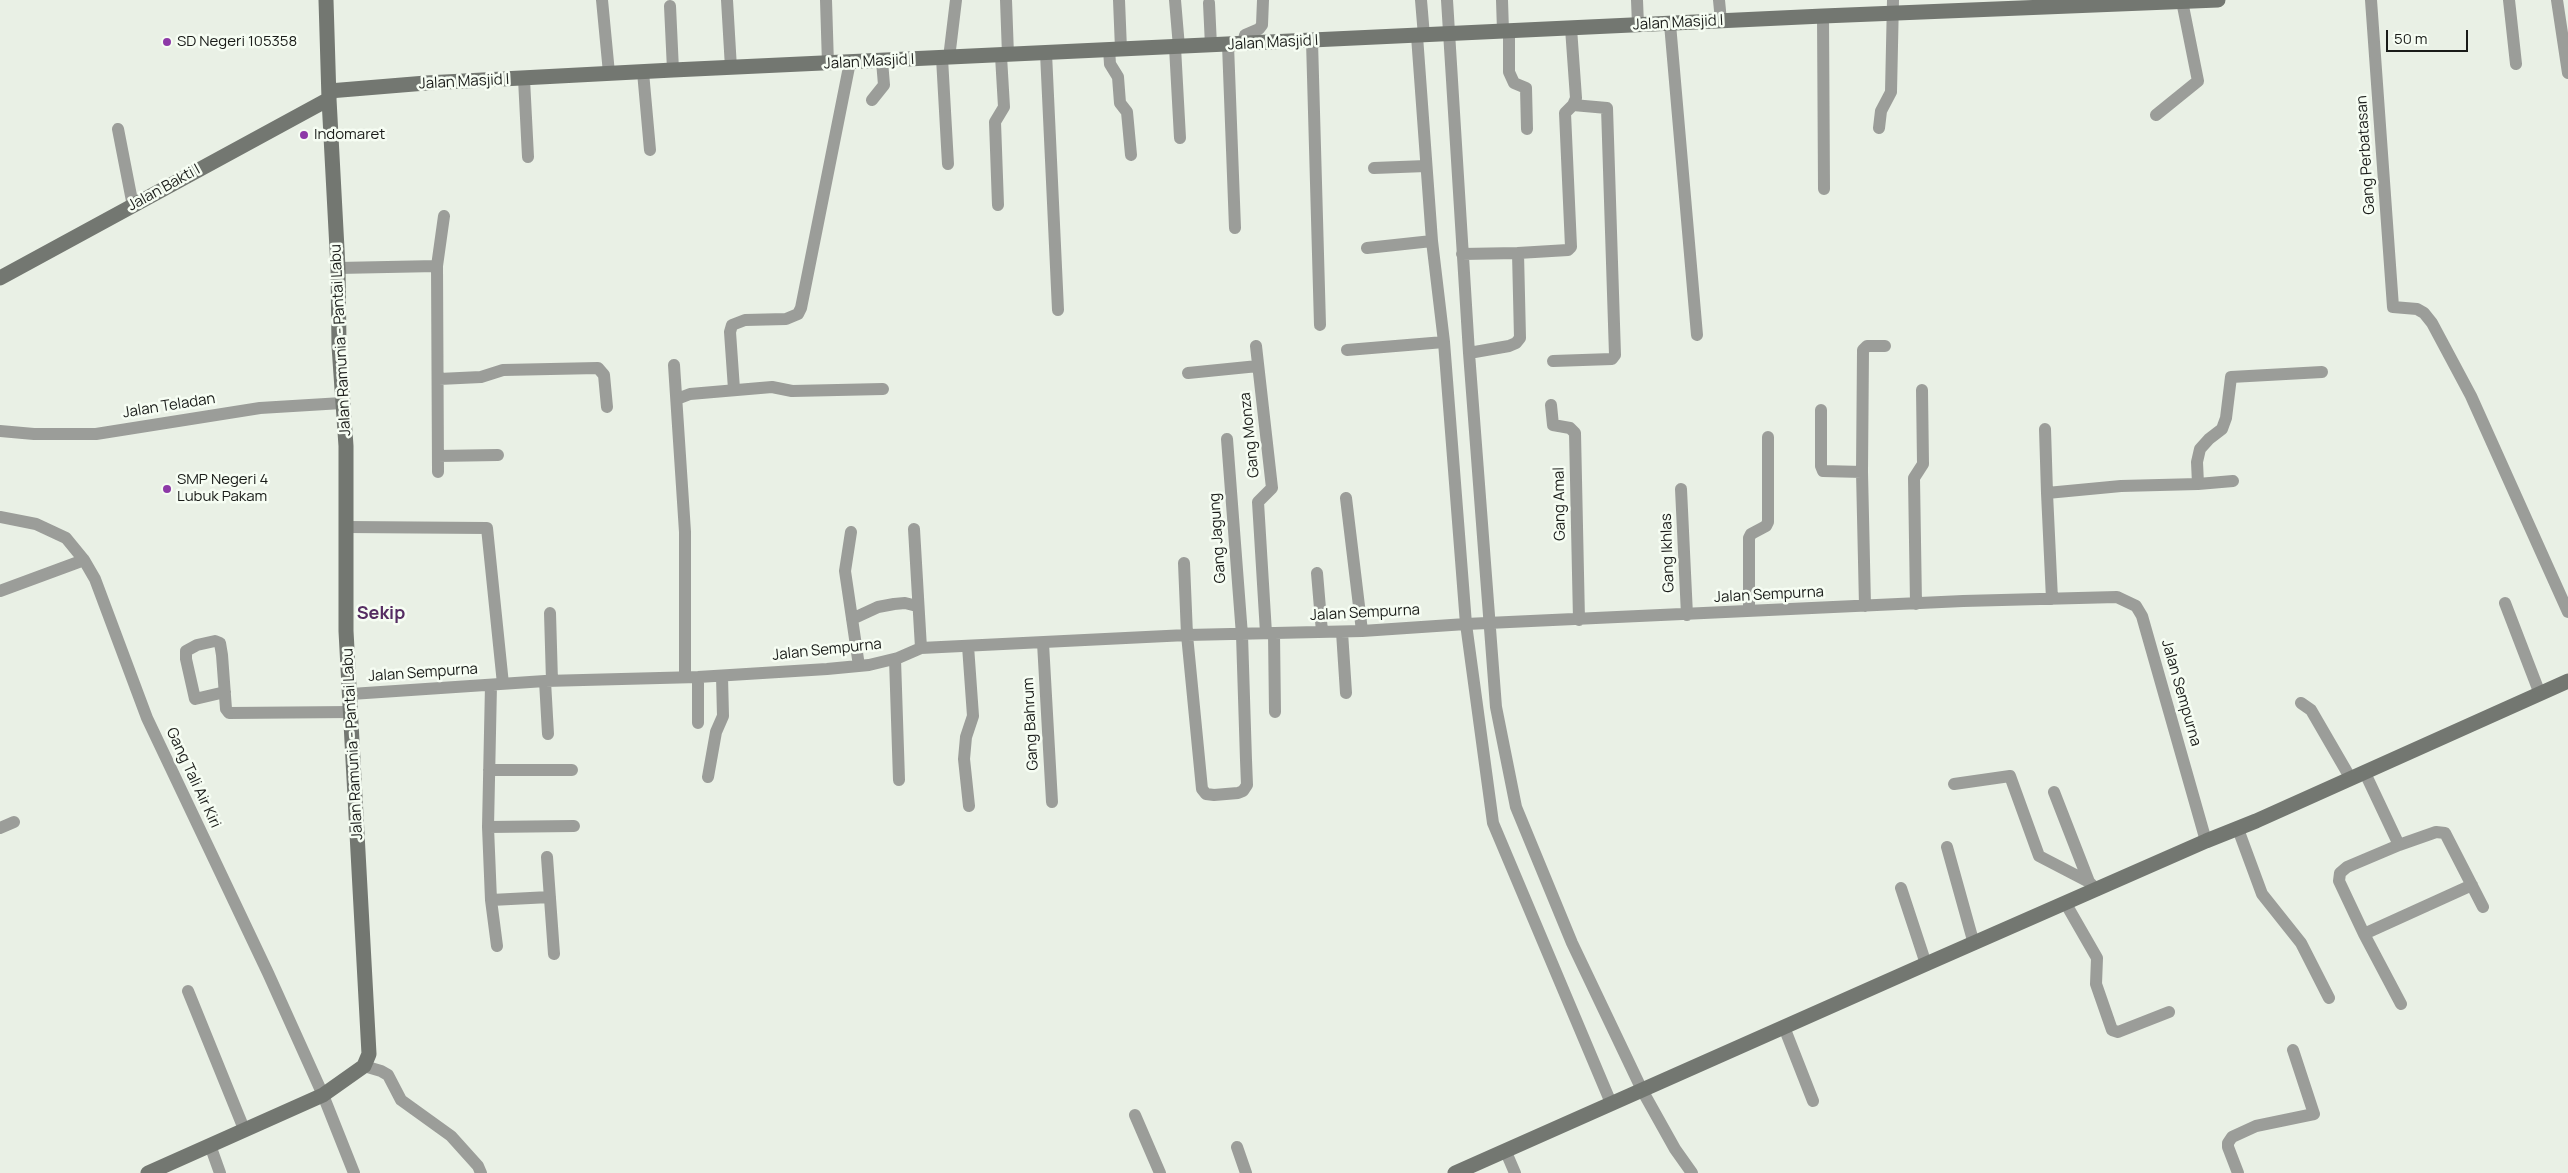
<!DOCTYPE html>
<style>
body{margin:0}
#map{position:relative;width:2568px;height:1173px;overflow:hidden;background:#e9f0e5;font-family:Manrope,sans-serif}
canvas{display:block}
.scale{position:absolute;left:2386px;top:30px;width:82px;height:22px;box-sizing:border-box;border:2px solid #191b18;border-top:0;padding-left:6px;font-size:15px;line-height:18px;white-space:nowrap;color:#191b18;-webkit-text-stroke:4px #f6fdf3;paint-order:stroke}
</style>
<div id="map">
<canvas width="2568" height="1173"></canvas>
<div class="scale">50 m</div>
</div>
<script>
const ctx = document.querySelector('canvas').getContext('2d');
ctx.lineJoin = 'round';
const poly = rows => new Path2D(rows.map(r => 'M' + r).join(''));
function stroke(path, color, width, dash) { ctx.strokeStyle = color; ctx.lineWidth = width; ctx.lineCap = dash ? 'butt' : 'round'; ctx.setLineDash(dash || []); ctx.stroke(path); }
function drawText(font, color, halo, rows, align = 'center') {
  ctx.font = font + ' Manrope,sans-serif'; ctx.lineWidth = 5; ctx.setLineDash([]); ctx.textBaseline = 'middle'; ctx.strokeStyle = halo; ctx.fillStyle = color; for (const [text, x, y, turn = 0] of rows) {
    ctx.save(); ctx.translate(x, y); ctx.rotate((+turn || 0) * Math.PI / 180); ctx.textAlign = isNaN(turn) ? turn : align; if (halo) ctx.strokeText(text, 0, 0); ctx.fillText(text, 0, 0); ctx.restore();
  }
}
stroke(poly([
 [602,0,609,73],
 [727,0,731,68],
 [826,0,828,64],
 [1006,0,1008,55],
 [1119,0,1121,49],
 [1175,0,1179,47],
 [1421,0,1424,36],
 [1447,0,1469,353,1496,707,1516,807,1572,943,1642,1090,1675,1149,1692,1173],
 [1502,0,1503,31],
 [1637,0,1638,25],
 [1719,0,1721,21],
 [2371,0,2393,307,2417,309,2424,313,2432,323,2471,396,2568,612],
 [2509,0,2516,64],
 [2557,0,2568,73],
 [1209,3,1211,46],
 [670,6,673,70],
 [1823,16,1824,189],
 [1670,24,1697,335],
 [1509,31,1509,72,1514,83,1526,88,1527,129],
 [1417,36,1432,241,1444,342,1466,624,1493,823,1611,1103],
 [1312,41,1320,325],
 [1243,44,1245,35,1259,29,1262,25,1263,0],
 [1228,45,1235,228],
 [1175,47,1180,138],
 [1109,49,1110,64,1118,77,1120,103,1127,112,1131,155],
 [1046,53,1058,310],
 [942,58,948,164],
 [949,58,956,0],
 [643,72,650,150],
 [524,79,528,157],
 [872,100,884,85,882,61],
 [2156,115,2198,81,2182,1],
 [1879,128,1881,111,1891,92,1893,0],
 [118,129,133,206],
 [1374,168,1426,166],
 [998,205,995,122,1004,107,1001,56],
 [1367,248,1432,241],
 [1462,254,1518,253],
 [437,266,444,216],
 [338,268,437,266,438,472],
 [1256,346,1272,488,1258,502,1266,633],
 [1347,350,1444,342],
 [1469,353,1509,346,1516,343,1520,338,1518,253,1568,250,1571,247,1565,113,1573,105,1576,98,1571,28],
 [1553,361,1612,359,1615,355,1607,108,1573,105],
 [674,365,685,532,685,677],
 [1188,373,1258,366],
 [439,379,481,377,503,370,598,368,604,375,607,407],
 [734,389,730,332,732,325,745,320,786,319,798,314,801,308,850,62],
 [677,399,690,394,772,387,792,391,883,389],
 [1551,405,1553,425,1570,428,1575,433,1579,620],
 [1821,410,1821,466,1823,471,1862,472],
 [2045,429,2047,493],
 [0,431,34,434,96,434,260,408,342,403],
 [438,456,498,455],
 [2198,484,2233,481],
 [1681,489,1687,615],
 [1346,498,1362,631],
 [0,517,36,524,66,538,84,560,95,579,147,718,268,973,323,1095,354,1173],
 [347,527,487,528,503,684],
 [914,529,921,648],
 [851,532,845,571,859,666],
 [1184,563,1187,635,1202,789,1206,794,1214,795,1238,793,1243,791,1247,785,1246,760,1242,635,1227,439],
 [1317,573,1322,632],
 [0,591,84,560],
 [2052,599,2047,493,2121,486,2198,484,2197,462,2200,449,2209,439,2222,429,2226,418,2231,377,2322,372],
 [2505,603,2540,694],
 [1916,604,1914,478,1923,464,1922,390],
 [1865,606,1862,472,1863,350,1867,346,1885,346],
 [1749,611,1749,538,1751,534,1766,526,1768,522,1768,437],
 [550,613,552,681],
 [852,619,878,607,894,604,905,603,917,606],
 [1342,632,1346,693],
 [1274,634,1275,712],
 [1043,643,1052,802],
 [968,646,973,716,966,737,964,759,969,806],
 [895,659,899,780],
 [698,677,698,723],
 [545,681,548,734],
 [491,685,488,827,491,900,497,946],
 [225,692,195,699,186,659,186,651,197,645,215,641,220,643,222,655,226,709,229,713,351,712],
 [351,694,545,681,698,677,827,669,869,665,898,658,921,648,1187,635,1362,631,1466,624,1963,601,2117,597,2136,606,2142,616,2206,841],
 [2301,703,2311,710,2351,779],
 [489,770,572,770],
 [2365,773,2399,845,2347,867,2340,873,2339,881,2364,934,2401,1004],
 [708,777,716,732,723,716,722,676],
 [1954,784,2010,776,2039,856,2089,882,2097,890],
 [2054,792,2089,882],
 [488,827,574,826],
 [0,828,14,822],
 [2238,829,2262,894,2301,943,2329,998],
 [2399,845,2436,832,2445,833,2483,907],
 [1947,847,1974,944],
 [547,857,554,954],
 [1901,888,1926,964],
 [491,900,550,897],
 [2066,904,2097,958,2096,984,2112,1030,2118,1032,2169,1012],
 [2364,934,2472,885],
 [188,991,244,1129],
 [1784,1027,1813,1101],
 [364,1066,381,1071,388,1075,401,1100,451,1136,478,1166,481,1173],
 [1135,1115,1160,1173],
 [210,1145,220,1173],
 [1237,1147,1246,1173],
 [1506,1152,1515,1173],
 [2238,1173,2228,1147,2228,1143,2232,1137,2256,1126,2314,1114,2293,1050]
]), '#9b9d99', 12);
stroke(poly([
 [329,91,426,83,673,70,1823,16,2218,0],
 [0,278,329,99],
 [148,1173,323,1095,364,1066,369,1054,346,631,346,446,339,346,338,268,329,99,326,0],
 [1455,1173,1926,964,2206,841,2256,821,2568,681]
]), '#737771', 15);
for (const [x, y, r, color] of [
 [167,42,5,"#8d39a7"],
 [304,135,5,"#8d39a7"],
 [167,489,5,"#8d39a7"]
]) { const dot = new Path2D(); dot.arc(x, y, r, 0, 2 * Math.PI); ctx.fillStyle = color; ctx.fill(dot); stroke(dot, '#f6fdf3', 2); }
drawText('15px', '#191b18', '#f6fdf3', [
 ["Jalan Masjid I",1678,23,-3],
 ["Jalan Masjid I",1273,43,-3],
 ["Jalan Masjid I",869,62,-3],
 ["Jalan Masjid I",464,82,-3],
 ["Gang Perbatasan",2366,155,-94],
 ["Jalan Bakti I",164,188,-29],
 ["Jalan Ramunia - Pantai Labu",341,340,-93],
 ["Jalan Teladan",169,406,-9],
 ["Gang Monza",1250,435,-96],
 ["Gang Amal",1560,504,-91],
 ["Gang Jagung",1218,538,-94],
 ["Gang Ikhlas",1668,553,-92],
 ["Jalan Sempurna",1769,595,-3],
 ["Jalan Sempurna",1365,613,-3],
 ["Jalan Sempurna",827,650,-6],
 ["Jalan Sempurna",423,673,-4],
 ["Jalan Sempurna",2181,693,74],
 ["Gang Bahrum",1031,724,-93],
 ["Jalan Ramunia - Pantai Labu",353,744,-93],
 ["Gang Tali Air Kiri",193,778,65]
]);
drawText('15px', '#191b18', '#f6fdf3', [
 ["SD Negeri 105358",177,42],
 ["Indomaret",314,135],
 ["SMP Negeri 4",177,480],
 ["Lubuk Pakam",177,497]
], 'left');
drawText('bold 18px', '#552c62', '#f6fdf3', [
 ["Sekip",381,614]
]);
</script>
